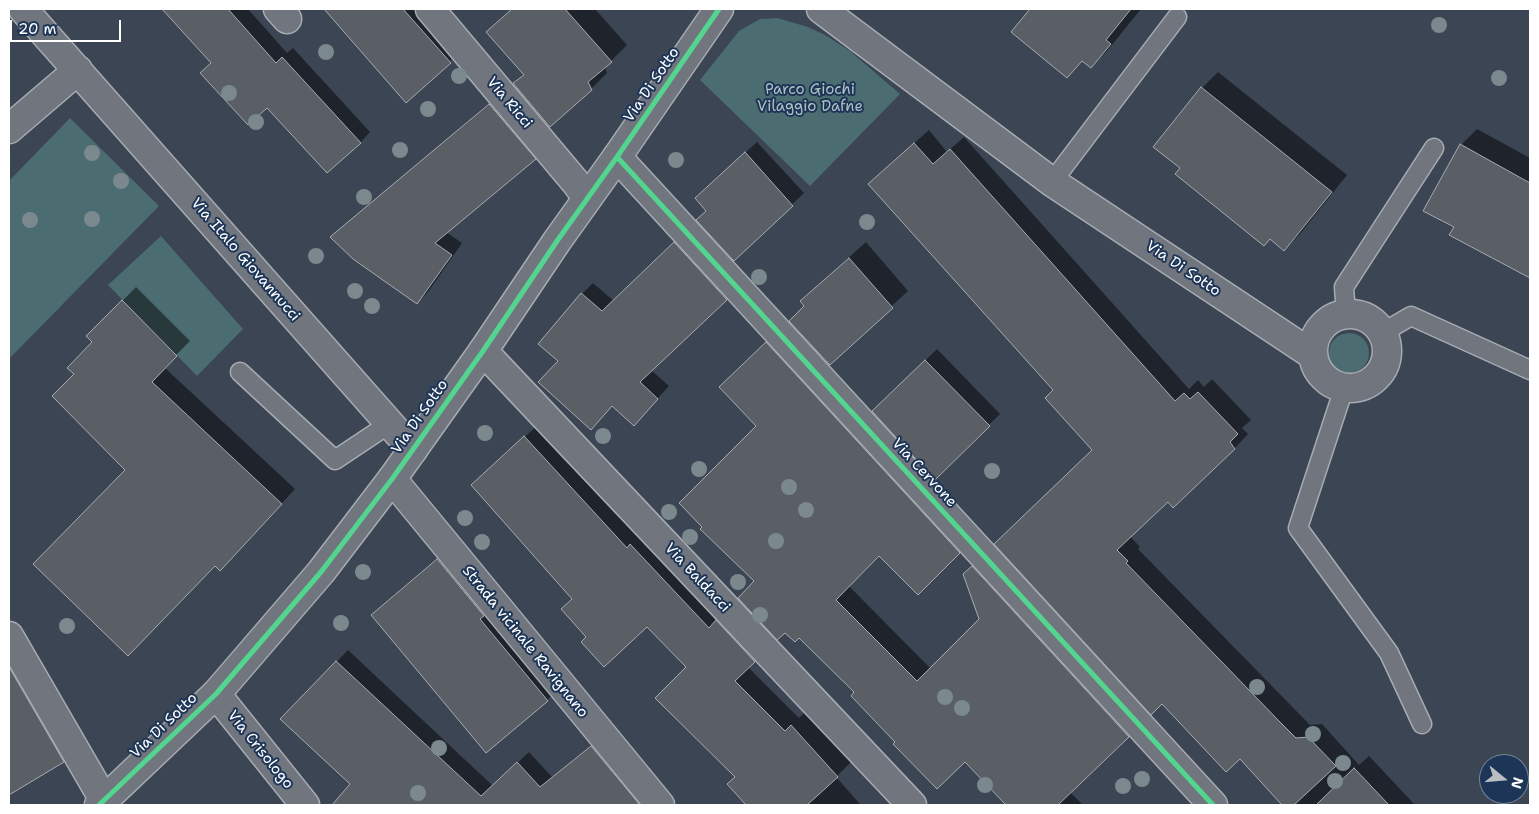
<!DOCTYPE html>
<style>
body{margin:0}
#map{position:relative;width:1539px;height:814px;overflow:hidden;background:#3b4553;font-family:"Shantell Sans",sans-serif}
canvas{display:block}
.frame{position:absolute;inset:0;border:10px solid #fff;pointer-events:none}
.north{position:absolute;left:1479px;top:754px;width:50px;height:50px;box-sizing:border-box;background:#1d3557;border:1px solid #77869a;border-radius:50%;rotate:107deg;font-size:14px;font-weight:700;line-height:20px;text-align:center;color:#fff}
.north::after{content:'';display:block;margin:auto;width:18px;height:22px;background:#babec3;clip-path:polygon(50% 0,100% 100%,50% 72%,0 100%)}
.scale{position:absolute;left:10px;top:20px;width:111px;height:22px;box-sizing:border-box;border:2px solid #fff;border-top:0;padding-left:6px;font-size:15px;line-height:18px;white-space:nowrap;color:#fff;-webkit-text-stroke:4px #1d3557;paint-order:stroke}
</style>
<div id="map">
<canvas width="1539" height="814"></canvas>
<div class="frame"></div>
<div class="north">N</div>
<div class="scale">20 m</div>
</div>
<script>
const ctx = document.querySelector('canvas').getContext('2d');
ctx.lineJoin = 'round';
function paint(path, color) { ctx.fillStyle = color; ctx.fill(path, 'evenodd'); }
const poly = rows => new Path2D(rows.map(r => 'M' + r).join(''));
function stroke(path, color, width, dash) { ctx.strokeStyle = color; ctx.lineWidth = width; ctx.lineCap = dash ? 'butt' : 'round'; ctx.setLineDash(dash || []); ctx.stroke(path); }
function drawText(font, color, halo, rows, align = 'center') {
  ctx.font = font + ' "Shantell Sans",sans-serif'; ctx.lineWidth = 4; ctx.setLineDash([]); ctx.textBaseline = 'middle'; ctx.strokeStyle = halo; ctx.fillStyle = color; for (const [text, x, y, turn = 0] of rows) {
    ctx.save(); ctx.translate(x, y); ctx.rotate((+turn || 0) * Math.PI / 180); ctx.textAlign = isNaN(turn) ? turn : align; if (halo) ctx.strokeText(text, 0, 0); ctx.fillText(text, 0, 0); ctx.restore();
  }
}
paint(poly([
 [777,18,808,27,825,35,850,51,900,94,810,186,700,80,739,31,760,19],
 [70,118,159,206,9,359,9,181],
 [161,236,243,329,197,376,108,285],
 '1329 353a20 20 0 1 1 40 0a20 20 0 1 1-40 0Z'
]), '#4b6c70');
paint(poly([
 [164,9,248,9,287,53,293,48,370,132,360,143,267,106,212,63],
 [326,9,424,9,461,51,407,101],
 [512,9,595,9,627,45,605,67,607,73,591,89,515,84,524,74,488,32],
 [1032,9,1141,9,1107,51,1091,67,1083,60,1067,76,1013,32],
 [1218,72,1347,175,1300,234,1284,250,1182,168,1202,88],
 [501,93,546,147,446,232,462,243,428,292,417,303,332,237],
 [1477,129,1530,158,1530,278,1451,234,1455,227,1461,145],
 [929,130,947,152,964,137,1189,389,1198,380,1204,387,1212,379,1251,420,1242,428,1248,434,1235,448,1173,506,1168,501,1130,536,1140,547,1138,549,1310,725,1322,724,1359,765,1369,756,1415,805,1284,805,1240,757,1162,703,1151,713,1093,450,1054,390,883,171],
 [757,142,804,193,734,259,708,210,708,187],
 [686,231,738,287,651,370,669,386,645,412,613,405,591,428,560,361,582,294,593,283,614,301],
 [866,242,908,291,830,363,806,305,818,285],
 [136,287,190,341,164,367,295,489,234,555,215,565,126,470,76,374,94,342,88,336],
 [780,330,972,538,918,593,880,554,849,586,931,669,981,619,965,574,986,553,1141,722,1070,792,1083,805,1008,805,965,760,897,742,856,692,755,581,758,426,734,374],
 [937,349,1000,414,935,478,874,411],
 [539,424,768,647,748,667,799,718,805,712,851,762,836,777,861,805,762,805,760,802,757,805,748,805,729,784,736,777,688,667,647,626,588,637,574,598,486,472],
 [454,544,562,685,547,700,373,615,388,600],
 [9,619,11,628,79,745,63,761,9,794],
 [348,650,493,786,529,752,552,777,603,736,651,805,386,805,375,791,282,719]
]), '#0007');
const building = poly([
 [162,9,228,9,276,63,282,57,361,143,327,173,267,108,248,125,200,73,211,63,162,9],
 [324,9,403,9,451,63,406,103,324,9],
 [512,9,565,9,612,62,588,82,592,90,550,127,513,83,524,75,486,32,512,9],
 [1030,9,1131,9,1106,40,1111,44,1091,68,1082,61,1067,78,1011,32,1030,9],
 [1201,87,1332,192,1284,251,1270,239,1264,246,1175,174,1180,168,1153,147,1201,87],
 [489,104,536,159,435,243,452,255,417,304,353,259,330,237,489,104],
 [914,143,933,164,950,149,1175,401,1184,393,1190,399,1198,392,1238,434,1230,442,1235,449,1173,508,1168,502,1117,550,1128,561,1126,563,1279,721,1296,738,1308,737,1336,766,1294,805,1282,805,1240,759,1226,772,1162,704,1151,715,994,544,1092,450,1045,398,1053,390,868,184,914,143],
 [1460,144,1530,183,1530,278,1449,235,1454,227,1423,211,1460,144],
 [745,152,793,206,734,261,696,220,706,211,695,198,745,152],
 [674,242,727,300,640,382,658,399,634,426,612,406,591,430,538,382,558,361,538,344,581,293,602,311,674,242],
 [849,258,893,308,830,365,789,321,804,306,800,301,849,258],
 [122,300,177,356,152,382,282,504,220,571,215,566,128,656,33,564,125,470,52,396,74,374,67,368,92,342,86,336,122,300],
 [766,342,960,553,918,595,879,556,836,600,917,681,979,619,963,574,972,566,1129,737,1058,805,1006,805,965,762,937,789,893,744,895,742,851,696,854,692,799,638,795,642,785,633,777,640,738,598,754,581,700,529,702,527,679,503,756,426,719,387,766,342],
 [925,360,990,426,935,480,872,411,925,360],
 [524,436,627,548,630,544,709,628,716,620,755,662,735,681,785,731,791,725,838,777,807,805,746,805,727,784,735,777,655,698,686,667,647,627,604,667,581,642,586,637,561,609,572,599,471,485,524,436],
 [437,559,484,616,480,619,548,701,486,753,371,615,437,559],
 [336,661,481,796,517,762,540,787,591,746,640,805,332,805,350,784,280,719,336,661],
 [9,667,64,762,9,795,9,667],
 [1354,768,1389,805,1316,805,1354,768]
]);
paint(building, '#5a5e65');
stroke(building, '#a7abb2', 1);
const lane = poly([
 [1052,182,1177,17],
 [1346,314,1344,287,1434,148],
 [1382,333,1411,316,1530,370],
 [240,372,335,460,389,424],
 [1344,388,1298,528,1389,653,1422,724]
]);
const street = poly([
 [23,9,413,450],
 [278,9,287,19],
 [430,9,577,184,587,198],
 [821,9,1052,182,1313,355],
 [9,129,78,70],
 [617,157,1213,805],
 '1313 351a37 37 0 1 1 74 0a37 37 0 1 1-74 0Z',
 [483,351,912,805],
 [392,479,660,805],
 [9,636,104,800],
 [216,694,305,805]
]);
const secondary = poly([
 [99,805,216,694,321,572,392,479,483,351,557,241,617,157,719,9]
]);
stroke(lane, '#a7abb2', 21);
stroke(street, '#a7abb2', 31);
stroke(secondary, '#a7abb2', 31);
stroke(lane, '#70757e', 18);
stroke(street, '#70757e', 28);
stroke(secondary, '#70757e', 28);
stroke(poly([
 [617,157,1213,805],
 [99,805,216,694,321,572,392,479,483,351,557,241,617,157,719,9]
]), '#53d58f', 5);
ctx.fillStyle = '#7b898f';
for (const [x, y] of [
 [1439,25],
 [326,52],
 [459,76],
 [1499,78],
 [229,93],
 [428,109],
 [256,122],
 [400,150],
 [92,153],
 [676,160],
 [121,181],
 [364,197],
 [92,219],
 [30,220],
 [867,222],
 [316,256],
 [759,277],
 [355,291],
 [372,306],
 [485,433],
 [603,436],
 [699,469],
 [992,471],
 [789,487],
 [806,510],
 [669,512],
 [465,518],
 [690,537],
 [776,541],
 [482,542],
 [363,572],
 [738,582],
 [760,615],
 [341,623],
 [67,626],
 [1257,687],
 [945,697],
 [962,708],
 [1313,734],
 [439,748],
 [1343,763],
 [1142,779],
 [1335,781],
 [985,785],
 [1123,786],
 [418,793]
]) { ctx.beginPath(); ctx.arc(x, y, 8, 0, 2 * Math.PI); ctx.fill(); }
drawText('15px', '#fff', '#1d3557', [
 ["Via Di Sotto",652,85,-56],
 ["Via Ricci",509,103,50],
 ["Via Italo Giovannucci",245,260,49],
 ["Via Di Sotto",1183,269,34],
 ["Via Di Sotto",420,417,-55],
 ["Via Cervone",924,473,47],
 ["Via Baldacci",697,578,47],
 ["Strada vicinale Ravignano",525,642,51],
 ["Via Di Sotto",164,726,-44],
 ["Via Crisologo",260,750,51]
]);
drawText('15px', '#afc0c0', '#1d3557', [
 ["Parco Giochi",810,90],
 ["Vilaggio Dafne",810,107]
]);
</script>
